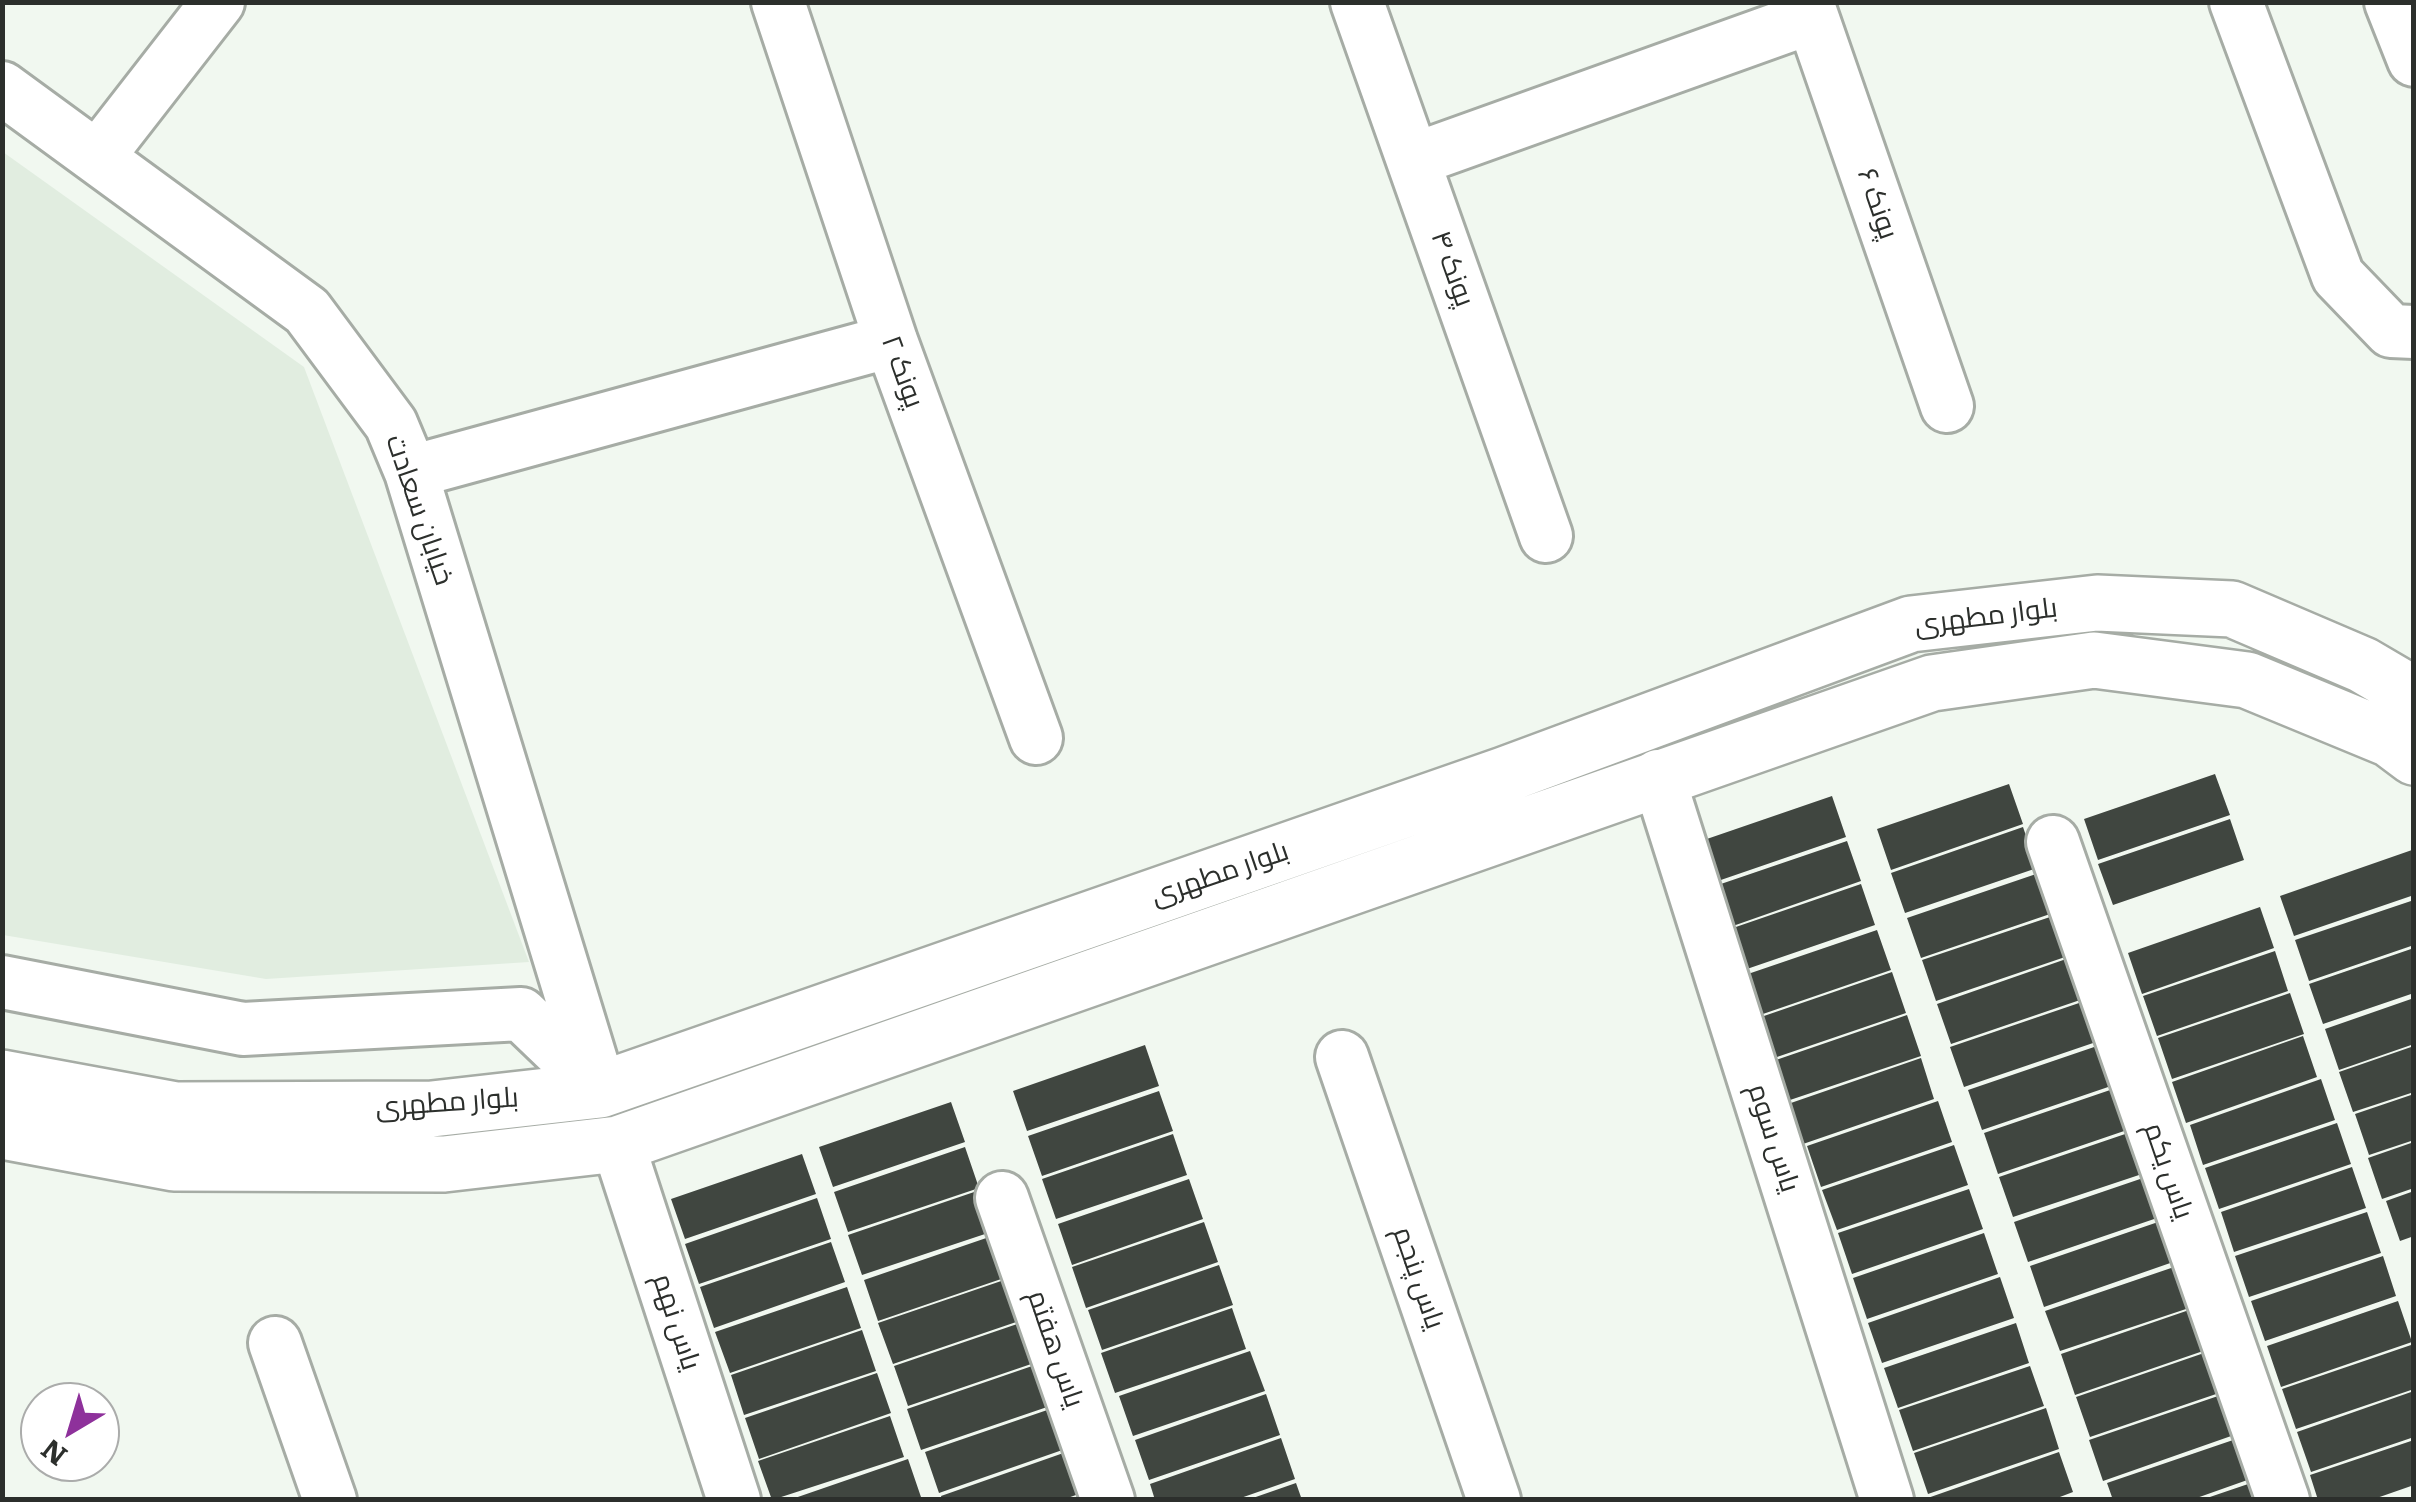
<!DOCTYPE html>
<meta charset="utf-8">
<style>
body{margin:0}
#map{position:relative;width:2416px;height:1502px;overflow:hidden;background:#f1f8f0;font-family:Literata,serif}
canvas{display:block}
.frame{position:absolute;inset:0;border:5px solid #2c2f2c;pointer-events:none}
.north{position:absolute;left:20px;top:1382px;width:100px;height:100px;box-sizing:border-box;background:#fff;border:2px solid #abacab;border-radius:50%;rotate:218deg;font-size:28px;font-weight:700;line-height:40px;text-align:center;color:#2c2f2c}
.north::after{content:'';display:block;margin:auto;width:35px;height:45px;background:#8e319b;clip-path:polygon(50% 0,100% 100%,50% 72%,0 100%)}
</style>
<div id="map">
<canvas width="2416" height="1502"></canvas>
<div class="frame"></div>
<div class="north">N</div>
</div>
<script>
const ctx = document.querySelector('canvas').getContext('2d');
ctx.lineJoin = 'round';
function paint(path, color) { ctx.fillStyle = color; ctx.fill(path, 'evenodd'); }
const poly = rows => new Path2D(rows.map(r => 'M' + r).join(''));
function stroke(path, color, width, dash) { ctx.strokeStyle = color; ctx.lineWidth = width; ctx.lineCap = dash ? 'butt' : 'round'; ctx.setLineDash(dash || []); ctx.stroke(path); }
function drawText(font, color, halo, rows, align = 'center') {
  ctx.font = font + ' Literata,Cairo,serif'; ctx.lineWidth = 10; ctx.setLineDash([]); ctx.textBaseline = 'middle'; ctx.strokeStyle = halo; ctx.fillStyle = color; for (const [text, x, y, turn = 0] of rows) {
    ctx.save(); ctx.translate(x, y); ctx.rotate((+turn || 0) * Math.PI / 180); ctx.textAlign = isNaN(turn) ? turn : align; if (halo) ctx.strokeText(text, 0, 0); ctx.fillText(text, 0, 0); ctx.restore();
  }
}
paint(poly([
 [3,152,304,367,529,962,266,979,3,935]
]), '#e1ede0');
paint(poly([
 [2215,774,2230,815,2098,860,2084,819],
 [2009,784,2023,824,1891,870,1877,829],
 [1832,796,1846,837,1715,882,1701,841],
 [2230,819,2244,860,2113,905,2098,864],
 [2023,827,2037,868,1905,913,1891,873],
 [1847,841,1861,881,1730,927,1715,886],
 [2412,850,2414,895,2294,936,2280,896],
 [2039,873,2053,913,1921,958,1907,918],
 [1861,884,1875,925,1744,970,1730,929],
 [2414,900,2414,945,2309,981,2295,940],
 [2260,907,2274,948,2142,994,2128,953],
 [2053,916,2068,956,1936,1001,1922,960],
 [1877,930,1891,970,1760,1015,1745,975],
 [2414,948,2414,993,2323,1024,2309,984],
 [2275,951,2288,991,2157,1036,2143,996],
 [2069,958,2083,999,1951,1044,1937,1004],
 [1892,972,1906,1013,1774,1058,1761,1017],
 [2290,993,2304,1034,2172,1079,2158,1038],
 [2414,998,2414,1044,2339,1070,2325,1029],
 [2082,1002,2096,1042,1964,1087,1950,1047],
 [1907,1015,1921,1056,1790,1100,1776,1060],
 [2303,1036,2317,1077,2186,1123,2172,1082],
 [1145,1045,1159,1086,1027,1131,1013,1091],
 [2100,1045,2114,1085,1982,1130,1968,1090],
 [2414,1046,2414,1092,2353,1112,2339,1072],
 [1921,1058,1934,1099,1803,1144,1788,1104],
 [2321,1079,2335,1120,2203,1165,2190,1125],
 [2116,1088,2130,1129,1998,1174,1984,1133],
 [1159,1091,1173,1131,1042,1176,1028,1136],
 [2414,1094,2414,1140,2369,1155,2355,1114],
 [1938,1101,1952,1142,1821,1187,1807,1146],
 [951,1102,965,1142,833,1187,819,1147],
 [2337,1123,2351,1164,2219,1209,2205,1168],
 [2131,1132,2145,1173,2013,1217,1999,1177],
 [1173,1134,1187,1175,1056,1219,1042,1179],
 [2414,1142,2414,1188,2382,1199,2368,1158],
 [1954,1145,1968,1185,1837,1230,1822,1190],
 [965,1147,979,1188,848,1232,834,1192],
 [802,1154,816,1194,685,1239,671,1199],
 [2352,1167,2366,1208,2234,1252,2221,1212],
 [2146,1177,2160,1217,2028,1262,2014,1222],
 [1189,1179,1203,1219,1072,1265,1058,1224],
 [1969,1189,1983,1229,1852,1274,1838,1233],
 [980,1190,994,1231,862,1275,848,1235],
 [2414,1191,2414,1236,2400,1241,2386,1201],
 [817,1198,831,1239,699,1284,685,1244],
 [2367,1212,2381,1253,2249,1297,2235,1256],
 [2161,1221,2176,1261,2044,1307,2030,1266],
 [1204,1222,1218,1262,1086,1308,1072,1267],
 [1984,1233,1998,1274,1867,1319,1853,1278],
 [995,1235,1010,1276,878,1321,864,1280],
 [831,1242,845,1282,714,1328,700,1287],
 [2383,1256,2396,1296,2265,1341,2251,1301],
 [1219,1265,1233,1305,1102,1350,1088,1310],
 [2177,1266,2192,1307,2060,1351,2045,1311],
 [2000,1277,2014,1318,1882,1363,1868,1323],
 [1010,1278,1025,1319,893,1364,878,1323],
 [847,1287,861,1328,730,1373,715,1332],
 [2398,1301,2412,1342,2281,1387,2267,1346],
 [1232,1308,1246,1349,1115,1393,1101,1353],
 [2192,1309,2206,1350,2075,1395,2061,1354],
 [1026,1321,1040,1361,908,1406,894,1366],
 [2016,1323,2029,1363,1898,1408,1884,1368],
 [862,1330,876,1371,744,1415,731,1375],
 [2414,1344,2414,1389,2296,1429,2282,1389],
 [1250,1351,1265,1391,1133,1436,1119,1396],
 [2207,1352,2222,1392,2090,1437,2076,1397],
 [1038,1364,1053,1405,921,1450,907,1409],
 [2030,1366,2044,1406,1913,1451,1899,1410],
 [877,1373,891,1413,759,1459,745,1418],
 [2414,1391,2414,1437,2311,1472,2297,1432],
 [1266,1394,1280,1435,1149,1480,1135,1440],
 [2221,1395,2234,1435,2103,1481,2089,1440],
 [1056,1407,1071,1447,939,1493,925,1452],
 [2046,1408,2059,1449,1928,1494,1914,1453],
 [890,1416,904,1457,772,1500,758,1461],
 [1281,1438,1295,1479,1235,1500,1155,1500,1150,1484],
 [2239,1438,2253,1478,2191,1500,2113,1500,2107,1483],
 [2414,1440,2414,1485,2371,1500,2318,1500,2310,1475],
 [1072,1450,1087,1491,1062,1500,942,1500,941,1496],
 [2059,1452,2073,1492,2052,1500,1922,1500],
 [908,1459,922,1500,792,1500,792,1499],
 [2254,1482,2260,1500,2204,1500,2204,1499],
 [1296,1483,1302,1500,1250,1500,1250,1499]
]), '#404640');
const minor = poly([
 [778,2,891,341,1036,738],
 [1357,2,1546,536],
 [1807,2,1947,406],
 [2236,2,2338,276,2391,331,2414,332],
 [2391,2,2414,60],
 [2,88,307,311,391,424,411,472,600,1090],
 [99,155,218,2],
 [1413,160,1812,17],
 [411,472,891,341],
 [1658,776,1887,1500],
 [2053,842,2283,1500],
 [2,982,243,1029,521,1014,596,1086],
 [1342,1057,1494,1500],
 [618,1144,734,1500],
 [1002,1198,1108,1500],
 [275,1343,330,1500]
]);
const major = poly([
 [2,1078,176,1110,432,1109,600,1090,1504,775,1911,624,2097,603,2232,609,2363,665,2414,695],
 [2,1131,174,1163,444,1164,618,1144,1932,683,2094,660,2247,680,2390,739,2414,757]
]);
stroke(minor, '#a6aca5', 58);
stroke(major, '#a6aca5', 60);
stroke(minor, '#fff', 52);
stroke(major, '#fff', 55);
drawText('28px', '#2c2f2c', '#fff', [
 ["پونک ۶",1877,204,71],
 ["پونک ۴",1452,269,70],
 ["پونک ۲",902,372,70],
 ["خیابان سعادت",419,510,71],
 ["بلوار مطهری",1986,617,-7],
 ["بلوار مطهری",1220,874,-19],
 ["بلوار مطهری",447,1103,-4],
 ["یاس سوم",1773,1138,72],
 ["یاس یکم",2168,1171,71],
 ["یاس پنجم",1418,1278,71],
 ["یاس نهم",676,1322,72],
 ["یاس هفتم",1055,1349,71]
]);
</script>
